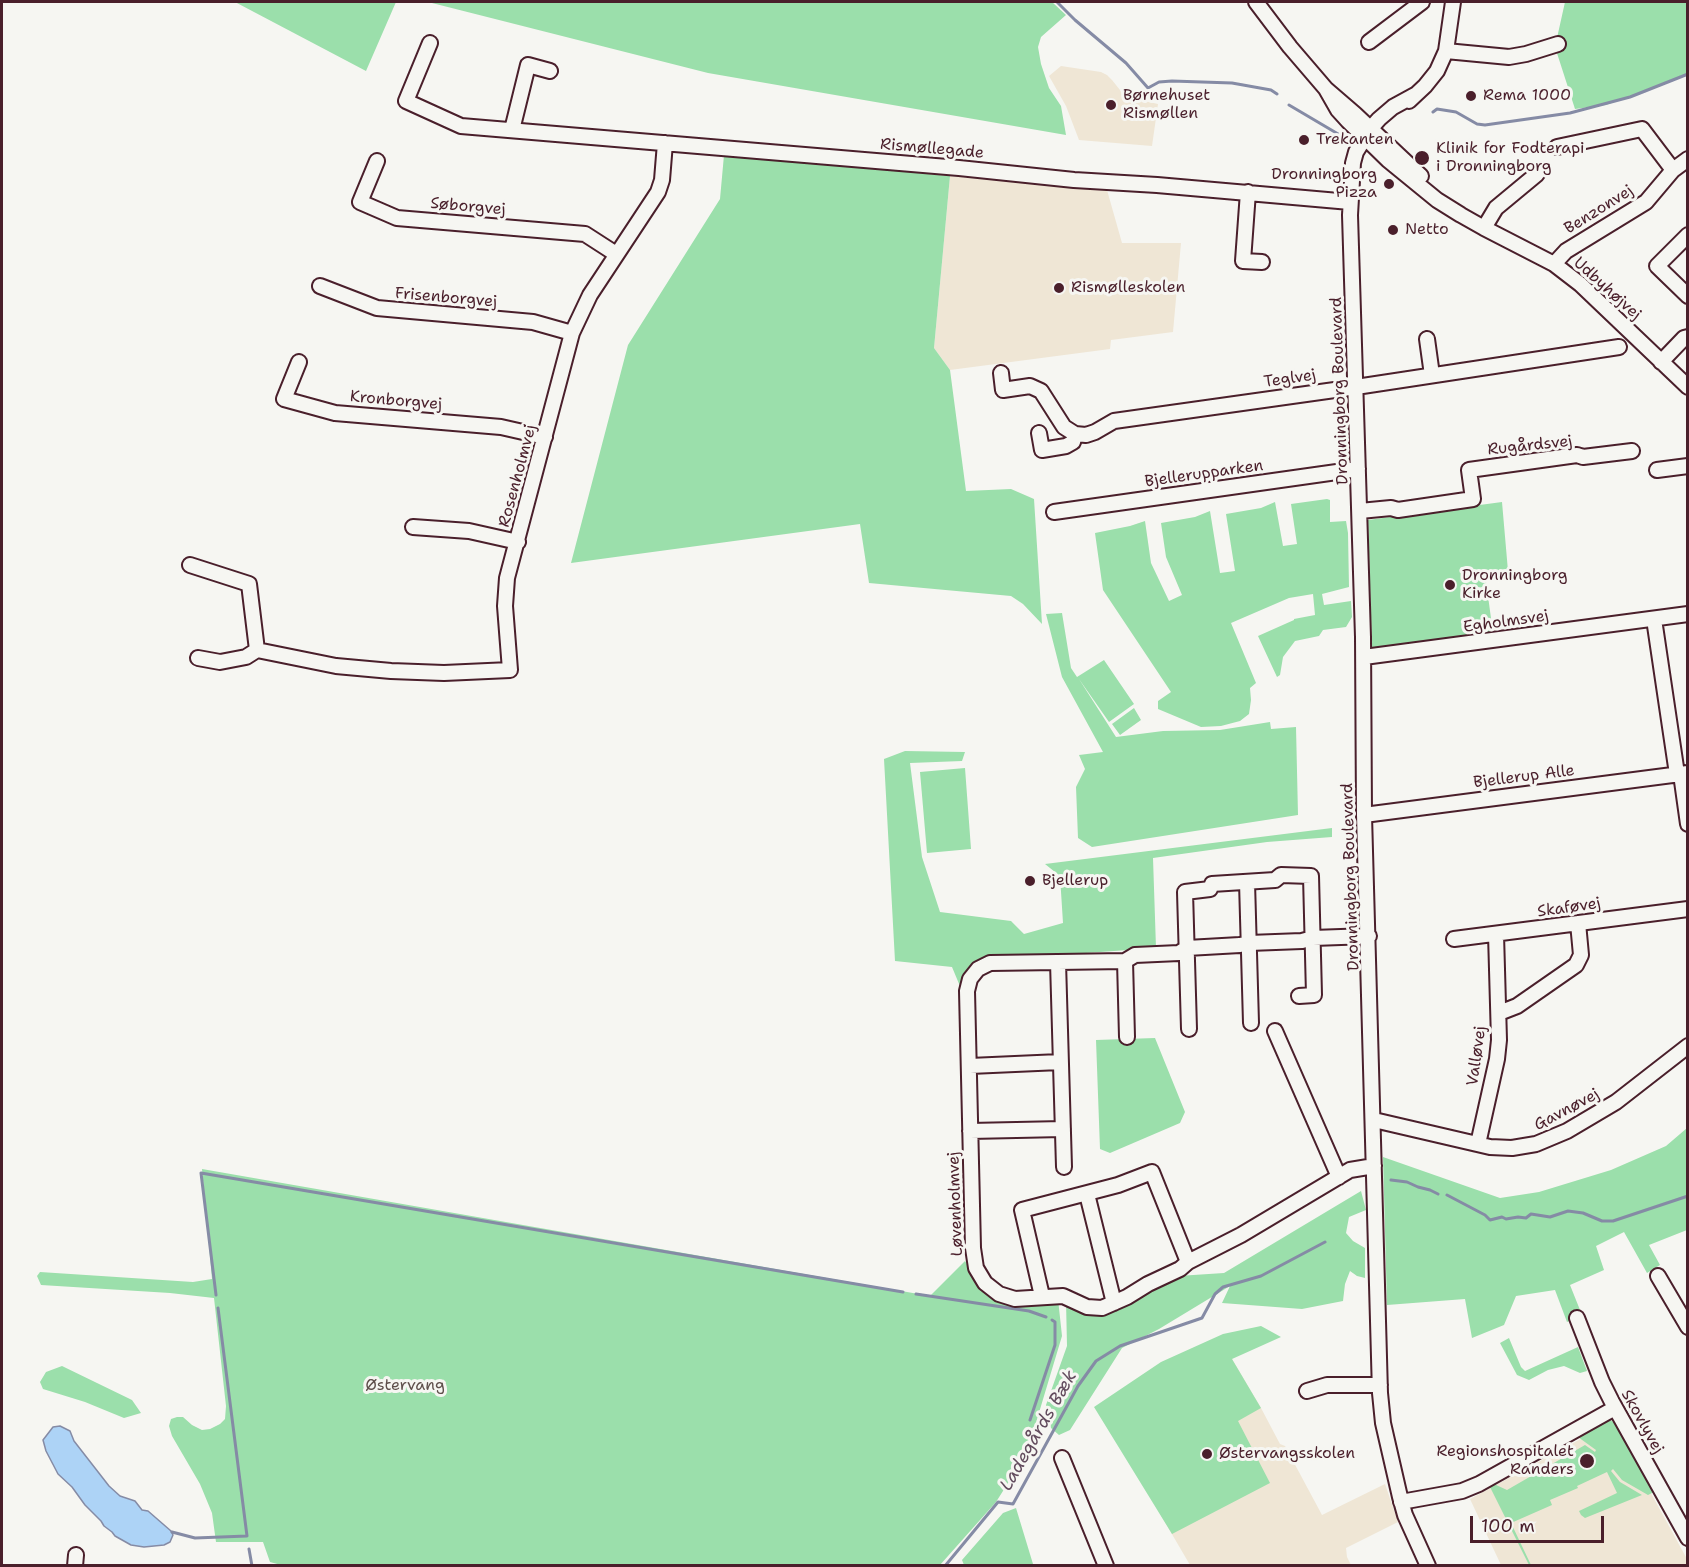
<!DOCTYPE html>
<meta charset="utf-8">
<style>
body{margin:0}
#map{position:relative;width:1689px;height:1567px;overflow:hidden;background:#f6f6f2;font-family:"Shantell Sans",sans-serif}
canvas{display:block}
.frame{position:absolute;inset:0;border:3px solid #4a1f2b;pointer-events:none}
.scale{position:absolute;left:1470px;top:1516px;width:134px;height:27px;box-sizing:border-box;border:3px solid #4a1f2b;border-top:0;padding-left:8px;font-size:18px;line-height:21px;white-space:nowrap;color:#4a1f2b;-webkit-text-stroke:4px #f6f6f2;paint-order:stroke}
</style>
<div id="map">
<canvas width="1689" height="1567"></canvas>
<div class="frame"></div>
<div class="scale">100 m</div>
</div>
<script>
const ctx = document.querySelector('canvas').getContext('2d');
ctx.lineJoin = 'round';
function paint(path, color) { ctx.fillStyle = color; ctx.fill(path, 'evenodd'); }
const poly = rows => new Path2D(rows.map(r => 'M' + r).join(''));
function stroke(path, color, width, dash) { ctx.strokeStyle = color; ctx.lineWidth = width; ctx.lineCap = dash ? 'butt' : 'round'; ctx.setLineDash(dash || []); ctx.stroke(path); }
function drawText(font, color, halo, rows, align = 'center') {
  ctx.font = font + ' "Shantell Sans",sans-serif'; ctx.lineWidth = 6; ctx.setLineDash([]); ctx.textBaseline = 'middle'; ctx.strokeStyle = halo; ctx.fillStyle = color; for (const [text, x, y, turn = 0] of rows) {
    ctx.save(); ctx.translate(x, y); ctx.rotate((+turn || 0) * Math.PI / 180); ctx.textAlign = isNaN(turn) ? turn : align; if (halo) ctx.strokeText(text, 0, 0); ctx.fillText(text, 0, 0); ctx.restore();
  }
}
paint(poly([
 [1061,66,1101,72,1107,75,1112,80,1120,90,1123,96,1158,104,1152,146,1079,140,1066,106,1049,76],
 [950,176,1107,190,1122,243,1181,243,1173,332,1111,340,1110,349,950,370,934,348],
 [1232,1359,1261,1408,1280,1444,1285,1446,1322,1515,1385,1484,1398,1522,1346,1548,1347,1557,1351,1565,1190,1565,1145,1488,1105,1424,1160,1393],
 [1612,1422,1687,1559,1687,1565,1501,1565,1470,1499]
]), '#efe6d5');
paint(poly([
 [235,2,396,2,366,71],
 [428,2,1052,2,1066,15,1041,37,1038,47,1041,64,1049,88,1061,106,1066,135,708,73],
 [1565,2,1687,2,1687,75,1655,88,1606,105,1575,109,1555,47],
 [724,155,950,176,934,348,950,370,966,491,1011,489,1034,499,1042,624,1023,604,1011,596,869,583,860,524,571,563,628,345,720,199],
 [1327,499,1330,500,1330,522,1346,521,1348,533,1349,587,1322,594,1324,605,1351,601,1352,617,1346,627,1323,630,1319,636,1295,641,1283,657,1280,675,1277,677,1258,636,1294,620,1294,619,1315,615,1313,594,1289,598,1231,623,1256,683,1250,688,1251,700,1249,714,1240,721,1221,726,1201,727,1158,709,1158,701,1171,692,1103,590,1095,533,1130,526,1145,521,1151,563,1169,601,1182,595,1166,557,1161,523,1195,517,1210,511,1220,573,1235,571,1226,514,1261,508,1275,502,1283,546,1297,544,1291,504],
 [1502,502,1508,571,1485,574,1493,633,1372,649,1368,520],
 [1062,613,1071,668,1077,677,1104,660,1134,704,1109,722,1079,679,1116,737,1163,731,1220,730,1270,722,1271,729,1296,727,1298,815,1092,847,1078,838,1076,787,1085,769,1079,755,1103,752,1062,677,1046,614],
 [1134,708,1141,720,1120,735,1112,724],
 [905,751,965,752,962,761,910,763,922,857,940,912,1011,921,1024,934,1063,923,1060,876,1045,864,1332,828,1332,837,1267,842,1153,858,1156,948,988,960,962,991,952,967,895,961,884,759],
 [965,768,971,849,927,853,920,772],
 [1155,1038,1185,1112,1180,1123,1110,1153,1100,1149,1096,1040],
 [1687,1128,1687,1230,1649,1245,1660,1265,1647,1273,1624,1232,1596,1246,1604,1270,1570,1285,1582,1315,1567,1322,1555,1290,1516,1296,1504,1325,1472,1338,1465,1299,1387,1305,1383,1157,1500,1198,1539,1192,1611,1170,1666,1146],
 [202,1169,930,1296,965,1261,980,1286,994,1298,1058,1299,1062,1336,1035,1426,1022,1461,996,1502,940,1565,281,1565,270,1562,263,1542,216,1542,212,1513,200,1484,172,1436,169,1426,171,1419,177,1417,183,1417,192,1425,202,1430,210,1429,220,1424,225,1419,226,1406,214,1298,170,1293,41,1285,37,1276,40,1272,193,1282,212,1279],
 [1361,1191,1366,1210,1349,1217,1346,1233,1353,1241,1365,1248,1365,1278,1357,1276,1350,1271,1345,1284,1343,1301,1302,1309,1222,1303,1230,1286,1159,1329,1122,1348,1070,1430,1059,1435,1051,1428,1046,1405,1067,1346,1066,1301,1099,1313,1132,1302,1178,1276,1224,1273],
 [1261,1326,1281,1337,1232,1359,1261,1408,1238,1421,1270,1483,1172,1534,1094,1407,1161,1362,1223,1334],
 [1509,1338,1521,1367,1525,1371,1578,1347,1587,1371,1580,1373,1564,1366,1548,1370,1529,1380,1517,1375,1500,1343],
 [62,1366,132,1400,141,1413,124,1418,85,1402,43,1389,40,1382,46,1372],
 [1610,1420,1615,1423,1654,1492,1648,1495,1622,1480,1613,1469,1611,1471,1620,1482,1642,1495,1585,1518,1581,1515,1579,1511,1617,1493,1607,1472,1577,1486,1578,1488,1550,1500,1552,1505,1511,1523,1531,1565,1529,1565,1490,1487,1494,1484,1507,1490,1585,1445,1595,1452,1596,1450,1578,1437],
 [1016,1508,1033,1564,1028,1566,964,1565,962,1560,1003,1513]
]), '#9bdfab');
const water = poly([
 [60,1426,70,1431,74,1441,109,1486,120,1496,135,1501,142,1510,148,1511,171,1531,173,1535,170,1542,164,1545,144,1547,131,1545,115,1536,112,1532,104,1526,101,1521,85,1505,72,1487,58,1474,46,1451,43,1440,53,1427,60,1426]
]);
paint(water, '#add3f6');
stroke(water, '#858ba5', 1.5);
stroke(poly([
 [1057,2,1075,20,1126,63,1148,88,1159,82,1172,81,1232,83,1271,90,1277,94],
 [1289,105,1350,141],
 [1433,112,1437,109,1456,112,1477,124,1485,125,1570,113,1630,97,1688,74],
 [1391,1180,1407,1182,1418,1187,1430,1190,1438,1194],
 [1447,1195,1485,1215,1490,1220,1502,1217,1506,1219,1518,1217,1526,1218,1531,1214,1550,1217,1568,1211,1583,1213,1602,1221,1613,1221,1688,1196],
 [916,1294,1029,1311,1046,1317],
 [216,1295,201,1173,903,1292],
 [1030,1420,1055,1345,1055,1322,1052,1320],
 [172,1532,195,1538,247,1536,218,1308],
 [249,1549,252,1566],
 [945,1566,998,1502,1013,1504,1078,1386,1096,1361,1120,1346,1202,1318,1215,1294,1223,1287,1261,1276,1325,1242]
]), '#858ba5', 3);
const minor = poly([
 [1256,2,1290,47,1326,89,1355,114,1421,176],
 [1369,42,1422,2],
 [430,43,406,101,461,126,959,168,1074,180,1157,185,1350,202],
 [1446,51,1509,57,1526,54,1558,44],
 [1326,89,1338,110,1348,121,1388,160,1437,200,1461,215,1484,228,1554,264,1580,284,1688,387],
 [1415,95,1393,107,1379,119,1371,128,1356,152,1353,163,1350,215,1363,637,1364,815,1380,1393,1383,1423,1400,1497,1405,1515,1428,1566],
 [1409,101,1425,86,1437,71,1446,51,1453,2],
 [512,130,528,65,550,71],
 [1557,147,1642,129,1673,170],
 [377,161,360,202,397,218,585,234,616,254],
 [1248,192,1243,261,1262,262],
 [1484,228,1496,208,1537,174],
 [1688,235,1657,266,1688,296],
 [1554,264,1566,251,1646,202,1673,170,1688,159],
 [320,286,377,308,533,322,572,333],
 [1427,339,1432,375],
 [299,362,284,399,335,413,501,427,545,437],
 [1661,362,1684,338,1688,337],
 [1001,373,1003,390,1030,386,1041,391,1064,427,1075,434,1086,435,1095,432,1114,421,1356,387,1619,347],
 [1039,433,1042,450,1066,446,1073,442,1075,434],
 [1657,470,1688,466],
 [1360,511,1391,508,1398,510,1473,499,1469,470,1577,455,1583,457,1632,451],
 [1054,512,1358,469],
 [413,527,469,531,518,542],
 [190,565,249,584,257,650],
 [1654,619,1677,774],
 [1364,657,1688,614],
 [198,658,220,662,246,657,257,650,336,666,391,671,444,673,510,670,505,606,507,578,572,333,590,295,658,192,662,180,665,143],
 [1681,774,1688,824],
 [1364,815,1688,773],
 [1247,882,1251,1023],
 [1369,936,1313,938,1302,941,1249,943,1240,945,1187,948,1179,953,1135,955,1125,961,990,963,978,969,970,979,967,991,973,1248,976,1268,985,1283,999,1294,1015,1299,1063,1296,1087,1307,1102,1308,1127,1297,1148,1284,1180,1269,1188,1262,1241,1235,1350,1170,1374,1166],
 [1454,939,1688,909],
 [1125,961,1127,1037],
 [1058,962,1064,1167],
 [1499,1013,1517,1006,1576,965,1581,955,1578,923],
 [1189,1029,1185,892,1210,889,1212,884,1275,880,1281,875,1311,876,1314,995,1299,996],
 [1275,1031,1339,1177],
 [970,1066,1060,1062],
 [1374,1120,1490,1147,1512,1148,1536,1144,1567,1131,1616,1102,1688,1046],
 [970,1131,1063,1129],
 [1478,1144,1497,1059,1499,1040,1496,934],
 [1087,1194,1114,1303],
 [1658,1276,1688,1327],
 [1042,1296,1022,1210,1118,1185,1152,1172,1188,1262],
 [1577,1318,1602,1382,1612,1402,1688,1538],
 [1307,1391,1327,1385,1380,1385],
 [1062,1458,1106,1566],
 [1401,1502,1462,1491,1479,1484,1615,1408],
 [75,1566,76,1555]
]);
stroke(minor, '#4a1f2b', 18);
stroke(minor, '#f6f6f2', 14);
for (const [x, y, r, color] of [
 [1471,96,6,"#4a1f2b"],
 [1111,105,6,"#4a1f2b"],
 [1304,140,6,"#4a1f2b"],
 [1422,158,8,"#4a1f2b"],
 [1389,184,6,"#4a1f2b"],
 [1393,230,6,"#4a1f2b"],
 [1059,288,6,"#4a1f2b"],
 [1450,585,6,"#4a1f2b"],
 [1030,881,6,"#4a1f2b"],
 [1207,1454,6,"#4a1f2b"],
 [1587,1461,8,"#4a1f2b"]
]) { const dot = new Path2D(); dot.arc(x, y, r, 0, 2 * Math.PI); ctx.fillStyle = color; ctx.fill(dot); stroke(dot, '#f6f6f2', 2); }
drawText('16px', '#4a1f2b', '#f6f6f2', [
 ["Børnehuset",1123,96],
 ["Rismøllen",1123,114],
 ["Rema 1000",1483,96],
 ["Trekanten",1316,140],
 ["Klinik for Fodterapi",1436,149],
 ["i Dronningborg",1436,167],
 ["Dronningborg",1377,175,"right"],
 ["Pizza",1377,193,"right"],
 ["Netto",1405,230],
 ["Rismølleskolen",1071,288],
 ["Dronningborg",1462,576],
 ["Kirke",1462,594],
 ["Bjellerup",1042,881],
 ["Regionshospitalet",1574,1452,"right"],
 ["Randers",1574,1470,"right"],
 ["Østervangsskolen",1219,1454]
], 'left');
drawText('16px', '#4a1f2b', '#f6f6f2', [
 ["Rismøllegade",932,149,5],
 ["Søborgvej",468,207,5],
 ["Benzonvej",1599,210,-32],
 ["Udbyhøjvej",1607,289,42],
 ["Frisenborgvej",446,298,5],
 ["Teglvej",1290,379,-8],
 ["Dronningborg Boulevard",1340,391,-92],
 ["Kronborgvej",396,401,5],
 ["Rugårdsvej",1530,446,-6],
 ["Bjellerupparken",1204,474,-8],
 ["Rosenholmvej",518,476,-75],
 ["Egholmsvej",1506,622,-8],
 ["Bjellerup Alle",1524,777,-7],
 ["Dronningborg Boulevard",1351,877,-92],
 ["Skaføvej",1569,908,-8],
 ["Valløvej",1477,1056,-82],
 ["Gavnøvej",1567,1110,-28],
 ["Løvenholmvej",956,1204,-92],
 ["Skovlyvej",1642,1422,61]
]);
drawText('16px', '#5e4f4b', '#f6f6f2', [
 ["Østervang",405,1386]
]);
drawText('italic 18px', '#634c5e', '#f6f6f2', [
 ["Ladegårds Bæk",1039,1431,-60]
]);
</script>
